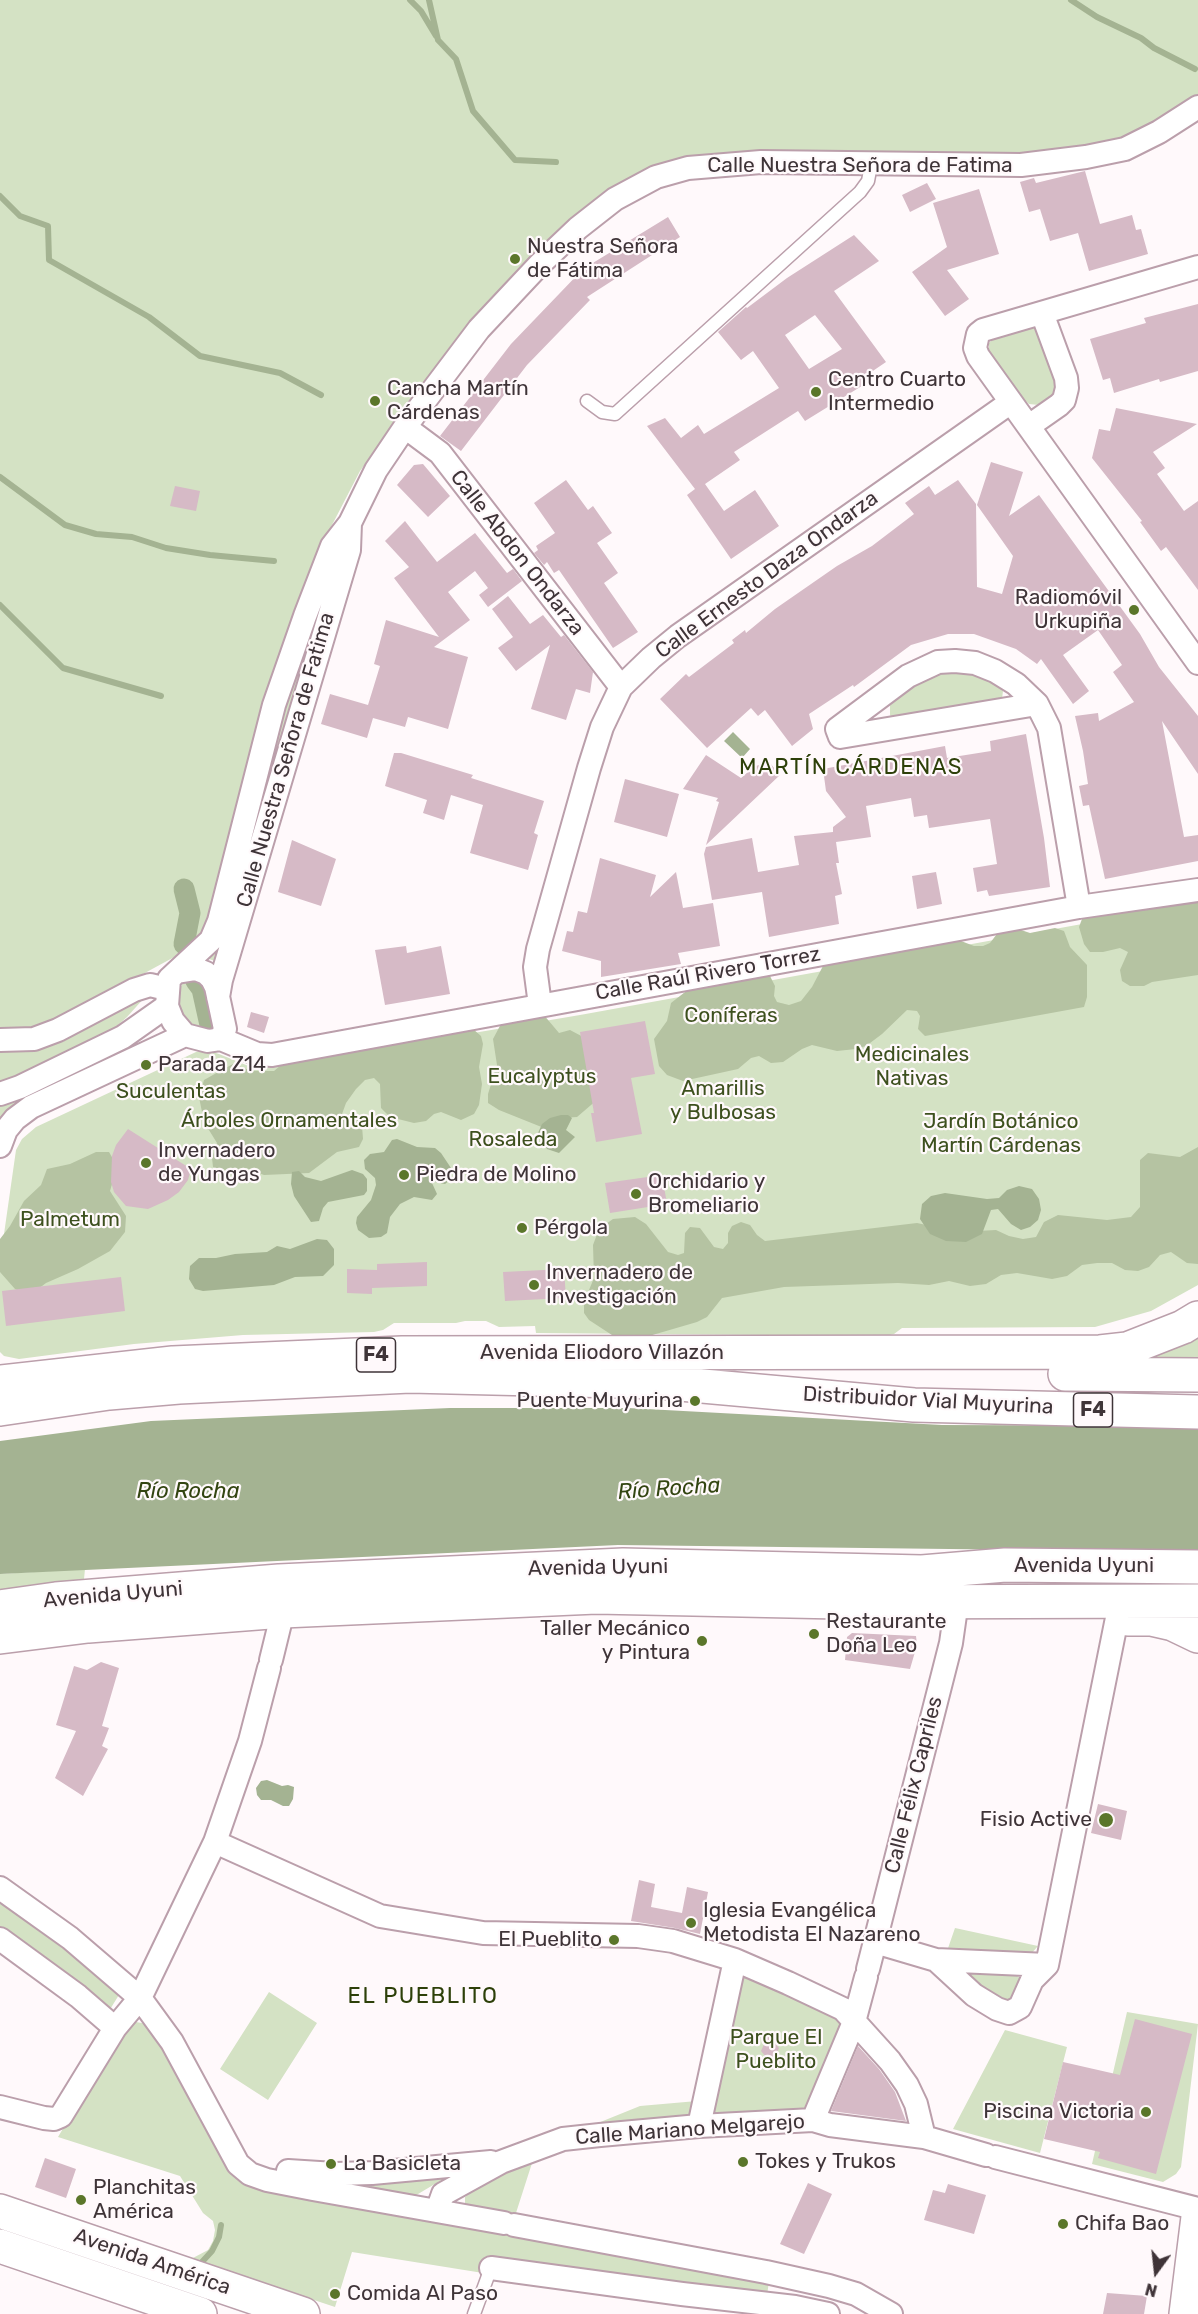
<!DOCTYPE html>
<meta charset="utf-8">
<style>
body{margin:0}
#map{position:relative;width:1198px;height:2314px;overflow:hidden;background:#fff9fb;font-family:Rubik,sans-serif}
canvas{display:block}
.north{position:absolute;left:1126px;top:2242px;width:60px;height:60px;-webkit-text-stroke:4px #fff9fb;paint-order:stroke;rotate:195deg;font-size:16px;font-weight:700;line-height:24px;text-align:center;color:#3f3438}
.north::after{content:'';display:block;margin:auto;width:21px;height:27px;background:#3f3438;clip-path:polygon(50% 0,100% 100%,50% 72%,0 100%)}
</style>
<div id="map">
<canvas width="1198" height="2314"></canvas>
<div class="north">N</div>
</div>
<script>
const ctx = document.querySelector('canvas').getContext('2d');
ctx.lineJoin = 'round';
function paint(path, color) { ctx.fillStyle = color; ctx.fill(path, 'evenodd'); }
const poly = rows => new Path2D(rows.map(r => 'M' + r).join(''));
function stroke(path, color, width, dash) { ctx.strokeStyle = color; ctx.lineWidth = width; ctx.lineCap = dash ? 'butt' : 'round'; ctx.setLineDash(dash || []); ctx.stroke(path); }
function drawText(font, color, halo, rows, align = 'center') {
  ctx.font = font + ' Rubik,sans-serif'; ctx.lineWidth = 4.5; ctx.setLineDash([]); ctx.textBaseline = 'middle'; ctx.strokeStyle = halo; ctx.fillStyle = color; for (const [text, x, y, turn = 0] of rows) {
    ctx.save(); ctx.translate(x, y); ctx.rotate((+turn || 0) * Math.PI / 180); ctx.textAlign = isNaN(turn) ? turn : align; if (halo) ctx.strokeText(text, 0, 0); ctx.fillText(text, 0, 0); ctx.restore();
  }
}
paint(poly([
 [0,0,1198,0,1198,96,1134,134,1101,146,1067,151,962,157,837,150,698,158,667,162,622,183,433,373,360,471,319,550,207,929,178,955,71,1013,27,1032,0,1031],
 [1025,327,1033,327,1036,329,1058,381,1054,397,1039,405,1029,404,1021,397,989,351,989,343,992,340],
 [341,546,221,963,206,958,297,659],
 [939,672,974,672,996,684,1003,691,1002,699,892,718,890,715,890,705,899,693],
 [1198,903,1198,1285,1151,1311,1095,1327,902,1328,894,1334,885,1336,536,1333,535,1326,499,1327,486,1321,465,1321,456,1323,394,1323,383,1330,374,1332,243,1335,134,1344,19,1359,4,1356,0,1352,0,1262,16,1150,22,1139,36,1127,196,1052,207,1050,219,1054,251,1067,284,1065,580,1015],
 [190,978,205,981,215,1032,198,1030,183,1016,178,999,180,988,184,981],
 [145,997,127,1017,100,1041,0,1086,0,1051,24,1052,44,1047,78,1032,104,1016],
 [47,1084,23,1099,0,1122,0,1107,4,1102],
 [1198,1336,1198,1365,1138,1358],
 [85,1569,83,1589,0,1597,0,1574],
 [0,1899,122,1990,109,2011,0,1931],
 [955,1928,1038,1946,1030,1955,946,1954],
 [955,1966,1010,1971,1020,1978,1019,1989,1006,2006],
 [742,1974,844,2022,810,2107,717,2119,711,2117],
 [269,1992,317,2023,268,2100,220,2069],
 [1127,2012,1198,2024,1181,2167,1176,2174,1163,2182,1092,2164],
 [136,2022,147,2024,180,2074,229,2166,493,2231,769,2282,767,2295,483,2273,352,2252,335,2307,191,2259,208,2250,213,2241,215,2230,213,2221,203,2213,180,2176,58,2137,110,2050,116,2048,128,2029],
 [1005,2030,1067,2047,1040,2153,953,2129],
 [697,2101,690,2118,593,2125,640,2106],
 [533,2160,515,2216,465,2206,465,2197,470,2193,489,2181],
 [455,2172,413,2197,322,2179]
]), '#d4e2c4');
paint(poly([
 [1198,897,1198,975,1152,982,1144,986,1130,986,1122,981,1120,970,1128,952,1120,948,1103,952,1090,952,1084,944,1079,927,1082,919,1091,914],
 [1055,928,1064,931,1070,947,1087,965,1087,997,1084,1007,925,1036,918,1029,920,1016,917,1011,907,1010,882,1034,866,1046,856,1049,837,1051,812,1045,802,1049,783,1062,771,1063,759,1056,751,1058,738,1069,683,1081,667,1075,659,1066,654,1039,667,1021,671,1003,694,985,759,970,770,976,775,986,774,996,777,1002,789,1005,801,1001,812,987,823,966,948,942,961,941,974,946,983,946,990,943,1000,930,1018,929,1030,933],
 [543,1014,559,1033,570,1030,587,1039,598,1099,577,1117,562,1118,544,1128,499,1110,488,1103,488,1094,497,1065,493,1039,501,1024],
 [473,1029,481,1036,483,1044,479,1067,482,1084,479,1105,474,1114,461,1120,441,1112,434,1114,426,1121,414,1123,390,1117,381,1108,380,1084,374,1078,365,1080,356,1089,346,1103,342,1114,348,1119,359,1120,362,1126,363,1139,359,1147,337,1152,309,1173,264,1175,246,1168,236,1175,228,1176,213,1167,212,1158,217,1143,204,1122,199,1097,204,1080,220,1071,233,1064,252,1071,274,1071,286,1061],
 [1198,1147,1198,1264,1187,1263,1171,1252,1160,1255,1149,1267,1138,1271,1125,1270,1112,1263,1097,1263,1082,1265,1067,1276,1052,1279,1017,1273,1001,1275,986,1284,970,1286,949,1281,929,1285,898,1283,784,1287,722,1298,707,1317,697,1322,649,1336,615,1337,589,1320,584,1313,584,1302,594,1278,593,1245,599,1229,613,1219,635,1217,646,1224,668,1252,678,1255,684,1253,685,1233,690,1227,700,1228,714,1247,723,1249,728,1243,728,1233,732,1226,741,1222,750,1225,757,1235,765,1241,917,1223,959,1232,996,1230,1009,1236,1023,1239,1036,1237,1044,1222,1058,1215,1107,1220,1131,1217,1140,1207,1140,1160,1148,1153,1180,1157],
 [96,1152,109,1152,117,1166,110,1191,126,1216,125,1232,110,1251,78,1269,46,1283,30,1295,15,1289,0,1272,0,1239,10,1226,24,1201,41,1185,47,1169,70,1164]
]), '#b5c3a2');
paint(poly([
 [733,732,750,749,742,758,724,741],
 [561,1115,568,1115,572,1118,566,1130,575,1137,559,1153,547,1149,538,1133,542,1124,550,1118],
 [397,1139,417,1147,435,1148,441,1153,451,1168,451,1179,445,1184,435,1182,432,1183,437,1194,432,1200,414,1197,400,1204,390,1217,387,1233,381,1237,369,1238,358,1230,356,1223,357,1217,371,1200,376,1185,375,1178,365,1169,364,1160,370,1154,384,1152,392,1140],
 [352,1170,363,1174,367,1179,367,1191,364,1195,328,1202,323,1208,319,1221,311,1222,294,1196,291,1184,292,1172,299,1171,305,1177,321,1181],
 [1019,1186,1032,1189,1039,1199,1041,1210,1038,1220,1030,1227,1021,1230,1011,1224,998,1209,991,1210,982,1234,966,1242,946,1241,930,1234,920,1219,922,1204,931,1196,945,1193,987,1199,999,1198,1007,1190],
 [317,1239,327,1240,334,1249,334,1265,323,1276,295,1277,274,1285,203,1291,195,1289,189,1279,190,1266,199,1258,216,1258,235,1254,267,1252,277,1246,290,1249],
 [450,1408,628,1408,942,1425,1198,1426,1198,1552,618,1545,0,1574,0,1441,151,1421],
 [267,1780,282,1786,288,1785,294,1787,293,1799,289,1806,283,1806,271,1800,261,1800,257,1795,256,1788,261,1781]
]), '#a4b392');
stroke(poly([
 [410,0,421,11,436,36],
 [429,0,438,40,456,59,473,111,515,160,556,162],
 [1071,0,1097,17,1141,38,1154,48,1195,69],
 [0,196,20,216,48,226,49,260,149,317,200,356,280,373,321,395],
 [0,477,65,525,96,534,132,537,166,548,210,555,274,561],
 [0,605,63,668,161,696],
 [201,2263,212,2251,219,2237,221,2225]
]), '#a4b392', 6);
stroke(poly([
 [184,889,190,913,184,944],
 [196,981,202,989,210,1025]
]), '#a4b392', 21);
paint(poly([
 [1085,171,1100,224,1132,215,1136,230,1141,229,1148,254,1089,271,1078,233,1050,241,1040,209,1029,212,1020,182,1034,178,1036,183],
 [927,183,936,199,910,212,902,195],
 [979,189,999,254,947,270,969,299,945,316,912,272,947,247,933,203],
 [668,217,680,237,587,297,590,300,527,365,461,451,440,436,511,344,583,269],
 [854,235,879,261,834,291,886,362,861,379,865,384,805,421,798,411,734,452,740,460,705,484,724,511,755,490,779,526,731,559,687,495,695,489,647,426,665,418,681,438,698,425,704,434,779,388,753,351,741,360,718,332,746,307,747,308,787,278],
 [815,315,842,349,809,369,785,335],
 [1198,304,1198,371,1160,382,1159,379,1114,393,1110,378,1103,380,1090,339,1146,323,1144,318],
 [1116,408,1197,424,1153,452,1165,468,1157,474,1184,511,1198,501,1198,590,1166,547,1161,551,1140,522,1142,521,1092,458,1099,429,1110,431],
 [991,462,1023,472,1009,516,1039,495,1140,634,1159,667,1198,716,1198,774,1162,721,1184,837,1198,835,1198,861,1105,879,1089,805,1083,806,1079,786,1088,784,1083,751,1075,716,1098,713,1099,721,1134,702,1113,672,1122,665,1098,630,1063,655,1089,691,1073,704,1041,659,1037,664,1016,649,974,634,948,634,911,645,854,687,853,685,809,714,813,729,792,746,765,710,758,716,751,708,707,748,660,699,686,674,689,677,734,643,732,640,745,630,746,633,775,609,837,566,872,546,914,514,905,503,929,486,935,495,958,480,976,504,977,587,1002,594,1013,556,977,505],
 [423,464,450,496,428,517,397,485,414,465],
 [566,480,588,510,593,506,612,533,597,543,618,573,604,583,638,632,613,648,559,570,554,573,547,562,544,565,534,553,538,550,536,546,555,533,534,503],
 [175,486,200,491,196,511,170,506],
 [405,521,437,562,475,533,507,573,513,569,522,581,488,607,479,595,488,588,475,571,448,592,470,620,434,647,468,657,448,729,408,717,405,727,373,718,367,738,321,724,330,694,368,705,380,666,374,664,386,620,439,637,394,578,409,567,385,541],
 [508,596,530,624,543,615,561,637,564,635,593,672,590,693,576,689,566,720,531,709,550,645,516,671,498,648,513,637,492,609],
 [1026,734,1044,838,1050,887,989,896,987,890,977,892,973,868,997,864,990,819,929,828,927,815,914,817,911,798,866,806,871,837,836,842,839,863,836,863,842,894,835,896,839,924,769,937,762,892,712,900,704,854,706,847,752,838,758,872,799,865,794,836,833,832,833,827,846,817,826,791,823,769,945,746,947,758,991,751,990,741],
 [394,753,401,753,473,775,471,778,544,801,534,833,538,835,528,870,470,853,483,805,451,795,444,820,423,813,427,800,385,786],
 [706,755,741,778,755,766,770,763,780,775,706,845,719,802,716,801,718,798,683,789],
 [625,779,679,794,667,837,614,822],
 [292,840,336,859,321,906,278,892],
 [600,858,656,875,650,897,676,872,683,908,713,903,720,946,678,953,681,964,601,977,601,961,562,951,567,931,573,932,578,911,587,913],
 [936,872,942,904,917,909,912,876],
 [406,946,407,953,441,946,450,994,385,1005,375,950],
 [251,1012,269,1017,264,1033,247,1027],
 [645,1021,655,1074,631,1078,642,1134,596,1142,591,1113,594,1113,580,1032],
 [128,1129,191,1169,188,1180,179,1192,168,1200,148,1209,126,1206,114,1192,111,1182,112,1156,116,1145],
 [662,1175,667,1204,610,1213,605,1183],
 [427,1262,427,1286,372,1288,372,1294,347,1293,347,1269,377,1270,377,1264],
 [564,1269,566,1298,505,1301,503,1272],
 [121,1277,125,1311,6,1326,2,1291],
 [852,1633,916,1636,917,1645,910,1669,845,1660,847,1637],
 [101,1662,119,1668,102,1726,109,1728,102,1746,108,1749,83,1796,55,1778,76,1731,56,1725,74,1666,87,1670],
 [1098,1804,1127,1811,1121,1840,1091,1833],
 [639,1880,655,1884,651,1907,682,1913,687,1887,708,1892,700,1934,675,1928,631,1921],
 [1135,2019,1192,2034,1156,2174,1098,2158,1100,2152,1044,2139,1063,2062,1120,2075],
 [768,2036,779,2048,772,2064,761,2051],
 [858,2046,879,2069,895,2092,906,2121,831,2111],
 [45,2158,76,2169,66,2198,35,2187],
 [808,2183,832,2194,804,2254,780,2244],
 [948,2184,986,2195,974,2234,924,2220,933,2190,945,2193],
 [1107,2293,1147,2296,1144,2314,1103,2314]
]), '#d6bac6');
const lane = poly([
 [587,401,602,412,615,414,860,192,868,181,871,165],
 [474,2314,492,2265]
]);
const street = poly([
 [1198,267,983,330,978,334,975,348,978,356,1198,663],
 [1029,426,1059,405,1064,400,1067,388,1066,378,1042,313],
 [405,427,440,453,621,687],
 [1037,704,840,737,837,729,908,676,938,662,955,661,975,663,995,671,1016,684,1037,704,1049,728,1079,907],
 [177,972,196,969,206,973,212,979,216,987,225,1029,221,1039],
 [218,997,221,980,349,550,350,523],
 [540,1005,535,967,538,949,589,768,602,727,621,687,651,658,678,636,1011,402],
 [221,1039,208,1041,185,1035,173,1021,167,1006,169,979,211,940,219,921,274,705,305,616,332,546,350,523,376,470,405,427,479,329,539,265,578,228,615,199,656,177,688,168,761,162,1021,165,1086,157,1125,149,1159,132,1198,107],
 [221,1039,257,1054,272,1055,1079,907,1198,890],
 [0,1040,34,1039,58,1030,134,990,150,985,167,989],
 [0,1094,20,1087,123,1037,167,1006],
 [0,1146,6,1130,15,1119,31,1107,185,1035],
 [271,1660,283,1611],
 [215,1842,380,1916,483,1933,638,1936,673,1941,735,1960,788,1983,843,2009,890,2061,907,2085,916,2104,924,2137],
 [0,1888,70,1938,140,1998,172,2042,238,2164,250,2174,267,2180,313,2189,504,2223],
 [0,1939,78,1996,115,2028],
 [875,1942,936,1960,974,1995,997,2009,1009,2013,1020,2007,1032,1980,1047,1965,1117,1618],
 [936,1960,1047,1965],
 [868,1969,951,1643,957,1601],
 [0,2107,44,2118,54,2119,61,2116,115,2028,140,1998,215,1842,250,1741,269,1668],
 [813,2120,854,2022,866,1977],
 [699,2126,735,1960],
 [995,2157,1198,2209],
 [288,2171,335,2174,372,2173,491,2162],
 [437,2211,443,2194,501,2162,563,2139,600,2135,699,2126,813,2120,830,2125,924,2137,986,2155],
 [514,2225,766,2272,829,2286,856,2294,891,2314],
 [491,2268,682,2294,795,2307,828,2314]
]);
const secondary = poly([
 [0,2211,303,2314],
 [0,2246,200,2314],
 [1186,2314,1198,2217]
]);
const primary = poly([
 [0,1607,56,1599,279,1581,623,1565,922,1572,1005,1565,1198,1567],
 [1128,1619,1151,1619,1173,1624,1198,1636],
 [0,1637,88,1626,283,1611,596,1597,839,1602,1198,1601]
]);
const highway = poly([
 [1065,1374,1198,1375],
 [0,1382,173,1363,402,1353,1100,1352,1127,1349,1183,1327,1198,1318],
 [0,1409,109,1393,179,1387,410,1376,658,1382,914,1405,1198,1412]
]);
stroke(lane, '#bb9fab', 15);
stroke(street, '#bb9fab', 26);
stroke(secondary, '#bb9fab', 36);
stroke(primary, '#bb9fab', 36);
stroke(highway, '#bb9fab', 36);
stroke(lane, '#fff', 12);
stroke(street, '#fff', 22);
stroke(secondary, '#fff', 33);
stroke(primary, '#fff', 33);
stroke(highway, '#fff', 33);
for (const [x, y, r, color] of [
 [515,259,6,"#5b762a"],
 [816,392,6,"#5b762a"],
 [375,401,6,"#5b762a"],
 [1134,610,6,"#5b762a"],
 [146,1065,6,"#5b762a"],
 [146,1163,6,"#5b762a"],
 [404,1175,6,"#5b762a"],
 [636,1194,6,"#5b762a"],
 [522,1228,6,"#5b762a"],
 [534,1285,6,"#5b762a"],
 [695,1401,6,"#5b762a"],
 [814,1634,6,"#5b762a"],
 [702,1641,6,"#5b762a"],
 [1106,1820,8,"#5b762a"],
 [691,1923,6,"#5b762a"],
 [614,1940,6,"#5b762a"],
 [1146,2112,6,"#5b762a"],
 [743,2162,6,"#5b762a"],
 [331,2164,6,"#5b762a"],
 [81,2200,6,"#5b762a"],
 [1063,2224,6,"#5b762a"],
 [335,2294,6,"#5b762a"]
]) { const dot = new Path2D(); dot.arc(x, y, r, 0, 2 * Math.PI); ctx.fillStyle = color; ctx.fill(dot); stroke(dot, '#fff9fb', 2); }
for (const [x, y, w] of [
 [376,1355,39],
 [1093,1410,39]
]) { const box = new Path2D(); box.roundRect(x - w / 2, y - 17, w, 34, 4.5); ctx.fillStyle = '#fff9fb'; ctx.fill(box); stroke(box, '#3f3438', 1.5); }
drawText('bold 20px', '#3f3438', null, [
 ["F4",376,1355],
 ["F4",1093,1410]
]);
drawText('21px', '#3f3438', '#fff9fb', [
 ["Calle Nuestra Señora de Fatima",860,166],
 ["Calle Abdon Ondarza",517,553,52],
 ["Calle Ernesto Daza Ondarza",767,575,-36],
 ["Calle Nuestra Señora de Fatima",286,760,-74],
 ["Calle Raúl Rivero Torrez",708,974,-10],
 ["Avenida Eliodoro Villazón",602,1353],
 ["Distribuidor Vial Muyurina",928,1401,3],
 ["Avenida Uyuni",1084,1566],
 ["Avenida Uyuni",598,1568,-1],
 ["Avenida Uyuni",113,1595,-5],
 ["Calle Félix Capriles",914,1785,-76],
 ["Calle Mariano Melgarejo",690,2130,-4],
 ["Avenida América",152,2262,19]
]);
drawText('21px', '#3f3438', '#fff9fb', [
 ["Nuestra Señora",527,247],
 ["de Fátima",527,271],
 ["Centro Cuarto",828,380],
 ["Intermedio",828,404],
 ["Cancha Martín",387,389],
 ["Cárdenas",387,413],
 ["Radiomóvil",1122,598,"right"],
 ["Urkupiña",1122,622,"right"],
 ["Parada Z14",158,1065],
 ["Invernadero",158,1151],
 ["de Yungas",158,1175],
 ["Piedra de Molino",416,1175],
 ["Orchidario y",648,1182],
 ["Bromeliario",648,1206],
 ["Pérgola",534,1228],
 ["Invernadero de",546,1273],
 ["Investigación",546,1297],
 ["Puente Muyurina",683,1401,"right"],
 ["Restaurante",826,1622],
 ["Doña Leo",826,1646],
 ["Taller Mecánico",690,1629,"right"],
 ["y Pintura",690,1653,"right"],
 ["Fisio Active",1092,1820,"right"],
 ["Iglesia Evangélica",703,1911],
 ["Metodista El Nazareno",703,1935],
 ["El Pueblito",602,1940,"right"],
 ["Piscina Victoria",1134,2112,"right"],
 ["Tokes y Trukos",755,2162],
 ["La Basicleta",343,2164],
 ["Planchitas",93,2188],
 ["América",93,2212],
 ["Chifa Bao",1075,2224],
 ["Comida Al Paso",347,2294]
], 'left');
drawText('21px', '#3d501e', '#fff9fb', [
 ["Coníferas",731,1016],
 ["Medicinales",912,1055],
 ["Nativas",912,1079],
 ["Eucalyptus",542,1077],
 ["Amarillis",723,1089],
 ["y Bulbosas",723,1113],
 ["Suculentas",171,1092],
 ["Árboles Ornamentales",289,1121],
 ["Jardín Botánico",1001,1122],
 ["Martín Cárdenas",1001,1146],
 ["Rosaleda",513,1140],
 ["Palmetum",70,1220],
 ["Parque El",776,2038],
 ["Pueblito",776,2062]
]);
ctx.letterSpacing = '1.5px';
drawText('22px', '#2d4009', '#fff9fb', [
 ["MARTÍN CÁRDENAS",851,768],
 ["EL PUEBLITO",423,1997]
]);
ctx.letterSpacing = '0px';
drawText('italic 22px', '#334511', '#fff9fb', [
 ["Río Rocha",669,1489,-4],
 ["Río Rocha",188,1492]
]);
</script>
